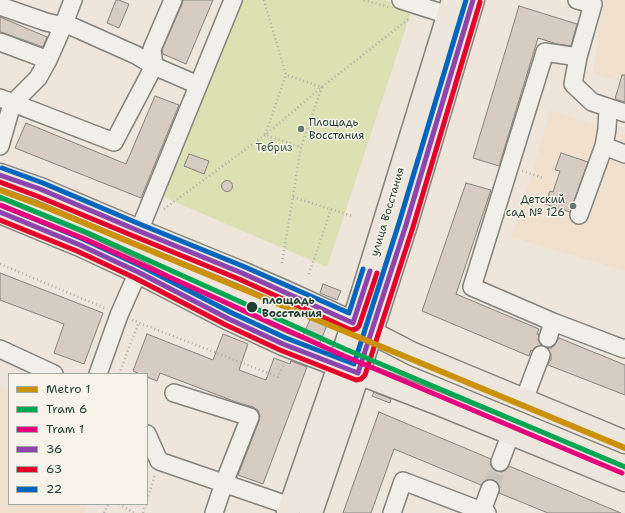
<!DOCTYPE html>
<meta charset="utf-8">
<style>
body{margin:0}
#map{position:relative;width:625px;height:513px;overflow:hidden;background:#eee5db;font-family:"Shantell Sans",sans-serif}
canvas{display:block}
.legend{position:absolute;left:8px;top:373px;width:140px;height:132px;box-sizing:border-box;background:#f7f3e8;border:1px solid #a1aaa0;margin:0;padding:5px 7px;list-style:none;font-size:12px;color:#1f3d34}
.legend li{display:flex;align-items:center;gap:8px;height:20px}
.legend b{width:20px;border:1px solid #a1aaa0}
</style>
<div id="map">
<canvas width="625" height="513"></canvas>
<ul class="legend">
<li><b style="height:5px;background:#cc910a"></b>Metro 1</li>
<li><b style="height:5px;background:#00a651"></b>Tram 6</li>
<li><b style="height:5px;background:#e5007d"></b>Tram 1</li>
<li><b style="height:5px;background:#8e44ad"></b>36</li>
<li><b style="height:5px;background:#e4002b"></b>63</li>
<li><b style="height:5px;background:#0065bd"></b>22</li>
</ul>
</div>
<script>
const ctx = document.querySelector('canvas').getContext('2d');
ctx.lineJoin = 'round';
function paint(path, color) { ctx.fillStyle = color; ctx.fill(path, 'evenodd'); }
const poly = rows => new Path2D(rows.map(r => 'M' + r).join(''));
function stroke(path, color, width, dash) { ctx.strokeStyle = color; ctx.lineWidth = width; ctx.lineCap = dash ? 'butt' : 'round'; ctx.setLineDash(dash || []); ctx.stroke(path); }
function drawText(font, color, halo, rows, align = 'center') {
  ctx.font = font + ' "Shantell Sans",sans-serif'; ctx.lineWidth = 3; ctx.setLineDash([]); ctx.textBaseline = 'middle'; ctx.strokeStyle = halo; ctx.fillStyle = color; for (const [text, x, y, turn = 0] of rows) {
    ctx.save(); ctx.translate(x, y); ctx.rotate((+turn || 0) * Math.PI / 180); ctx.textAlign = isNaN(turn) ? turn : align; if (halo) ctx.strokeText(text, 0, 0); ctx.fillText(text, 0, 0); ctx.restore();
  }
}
paint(poly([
 [603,0,625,0,625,83,593,74],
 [550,110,625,135,625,271,511,237,532,174],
 [0,386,9,389,9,504,86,504,83,513,0,513]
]), '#f2e0cf');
paint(poly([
 [239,0,384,0,412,9,327,267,159,195]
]), '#dbe1b2');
const building = poly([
 [116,0,119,0,129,4,119,28,107,23,116,0],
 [183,0,213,0,186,64,163,54,162,50,182,4,183,0],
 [519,6,577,24,571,46,557,44,538,38,499,166,473,158,519,6],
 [0,17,47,37,43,47,4,33,0,32,0,17],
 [622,75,625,75,625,102,615,99,622,75],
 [155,96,179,105,141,198,15,148,26,123,126,164,155,96],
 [561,153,588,162,570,212,545,204,550,191,553,192,560,171,555,170,561,153],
 [189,154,209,161,204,174,184,166,189,154],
 '221.5 186a5.5 5.5 0 1 1 11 0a5.5 5.5 0 1 1-11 0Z',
 [466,183,491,190,456,294,539,329,537,334,539,334,538,340,541,345,535,347,532,351,531,350,529,356,422,311,466,183],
 [0,273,103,313,84,364,54,353,64,324,0,300,0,273],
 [323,284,341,291,337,300,320,293,323,284],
 [311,317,327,325,319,345,302,338,311,317],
 [147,334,213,360,223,334,248,344,239,370,266,380,274,358,290,364,291,361,307,367,263,484,238,475,259,421,260,416,258,410,253,407,236,402,160,373,157,381,147,377,147,374,140,374,133,371,147,334],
 [559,338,625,365,625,395,548,365,551,359,551,354,547,348,551,348,554,346,559,338],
 [374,392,391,399,390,403,372,396,374,392],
 [379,412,491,459,490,464,493,469,496,471,502,472,506,470,509,466,621,513,548,513,499,493,500,487,498,483,494,480,488,479,484,481,481,485,394,449,371,513,343,513,379,412]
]);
paint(building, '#d6ccc1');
stroke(building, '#82837d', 1);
stroke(poly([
 [490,489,500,462]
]), '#c5c3ba', 17, [17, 8]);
const minor = poly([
 [401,0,448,15],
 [577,0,593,4,578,57,573,84,592,102,625,113],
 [0,6,46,22,63,26,73,0],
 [0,42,48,60],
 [578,57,545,52,472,287,553,322,624,349,625,348],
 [0,98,114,142,154,66,152,49,173,0],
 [0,146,12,104,38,78,48,60,63,26,71,26,136,55,154,66,198,85],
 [604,146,625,154],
 [579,215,604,146,607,129,608,108],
 [139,231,233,0],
 [548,338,553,322],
 [0,349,54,374],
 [98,374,119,315,138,272],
 [174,393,250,417,224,483,214,513],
 [524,400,541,355],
 [147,434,159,461,290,506],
 [500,462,511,433],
 [482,511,490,489],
 [392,513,403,481,487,513]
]);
const major = poly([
 [0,175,40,189,139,231,242,273,290,294,353,323,413,354,625,442],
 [0,212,80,245,138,272,229,319,283,344,439,404,625,480],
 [288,513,339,366,364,288,453,0],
 [311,513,350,399,406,225,473,0]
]);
stroke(minor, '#82837d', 20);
stroke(major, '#82837d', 25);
stroke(poly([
 [264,0,286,75,265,135,301,147],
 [364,0,389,7],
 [522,171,543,178],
 [293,197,352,216],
 [164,209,265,135,322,87,410,18],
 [282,263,301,147,322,87,286,75],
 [0,264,107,309],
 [309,274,331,209],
 [132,320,278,377,284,364,285,364],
 [119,374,139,322],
 [147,500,155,475],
 [119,504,134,513],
 [104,513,108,504],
 [143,513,146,504]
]), '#afb0ab', 2.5, [1, 3]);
stroke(minor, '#f1efea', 17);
stroke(major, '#ece6dd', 22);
stroke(poly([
 [0,175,40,189,139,231,242,273,353,323,370,271],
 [0,212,80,245,138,272,229,319,283,344,358,373,406,225,473,0]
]), '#8e44ad', 5);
stroke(poly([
 [0,182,37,196,136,237,239,279,351,330,356,329,359,326,377,273],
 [0,220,77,251,135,278,226,325,280,350,356,380,361,379,365,375,413,227,480,2]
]), '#e4002b', 5);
stroke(poly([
 [2,168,43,183,142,225,245,267,349,313,363,269],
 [3,206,83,239,141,266,232,313,286,338,354,364,399,223,466,0]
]), '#0065bd', 5);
stroke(poly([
 [0,197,88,233,345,349,625,467]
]), '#00a651', 5);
stroke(poly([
 [0,205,85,239,342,355,622,473]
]), '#e5007d', 5);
stroke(poly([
 [0,190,48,208,625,448]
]), '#cc910a', 6);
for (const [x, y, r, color] of [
 [301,129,4,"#67786e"],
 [573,206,4,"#67786e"],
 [252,307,6,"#1f3d34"]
]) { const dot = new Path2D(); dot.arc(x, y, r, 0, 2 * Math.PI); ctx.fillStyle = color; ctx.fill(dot); stroke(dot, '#f7f3e8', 1.5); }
drawText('11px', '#1f3d34', '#f7f3e8', [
 ["Площадь",309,123],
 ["Восстания",309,136],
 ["Детский",565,200,"right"],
 ["сад № 126",565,213,"right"]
], 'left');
drawText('11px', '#425d47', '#f7f3e8', [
 ["Тебриз",274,148]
]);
drawText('11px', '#1f3d34', '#f7f3e8', [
 ["улица Восстания",388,212,-73]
]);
drawText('bold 11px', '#1f3d34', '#f7f3e8', [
 ["площадь",262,301],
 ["Восстания",262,314]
], 'left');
</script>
